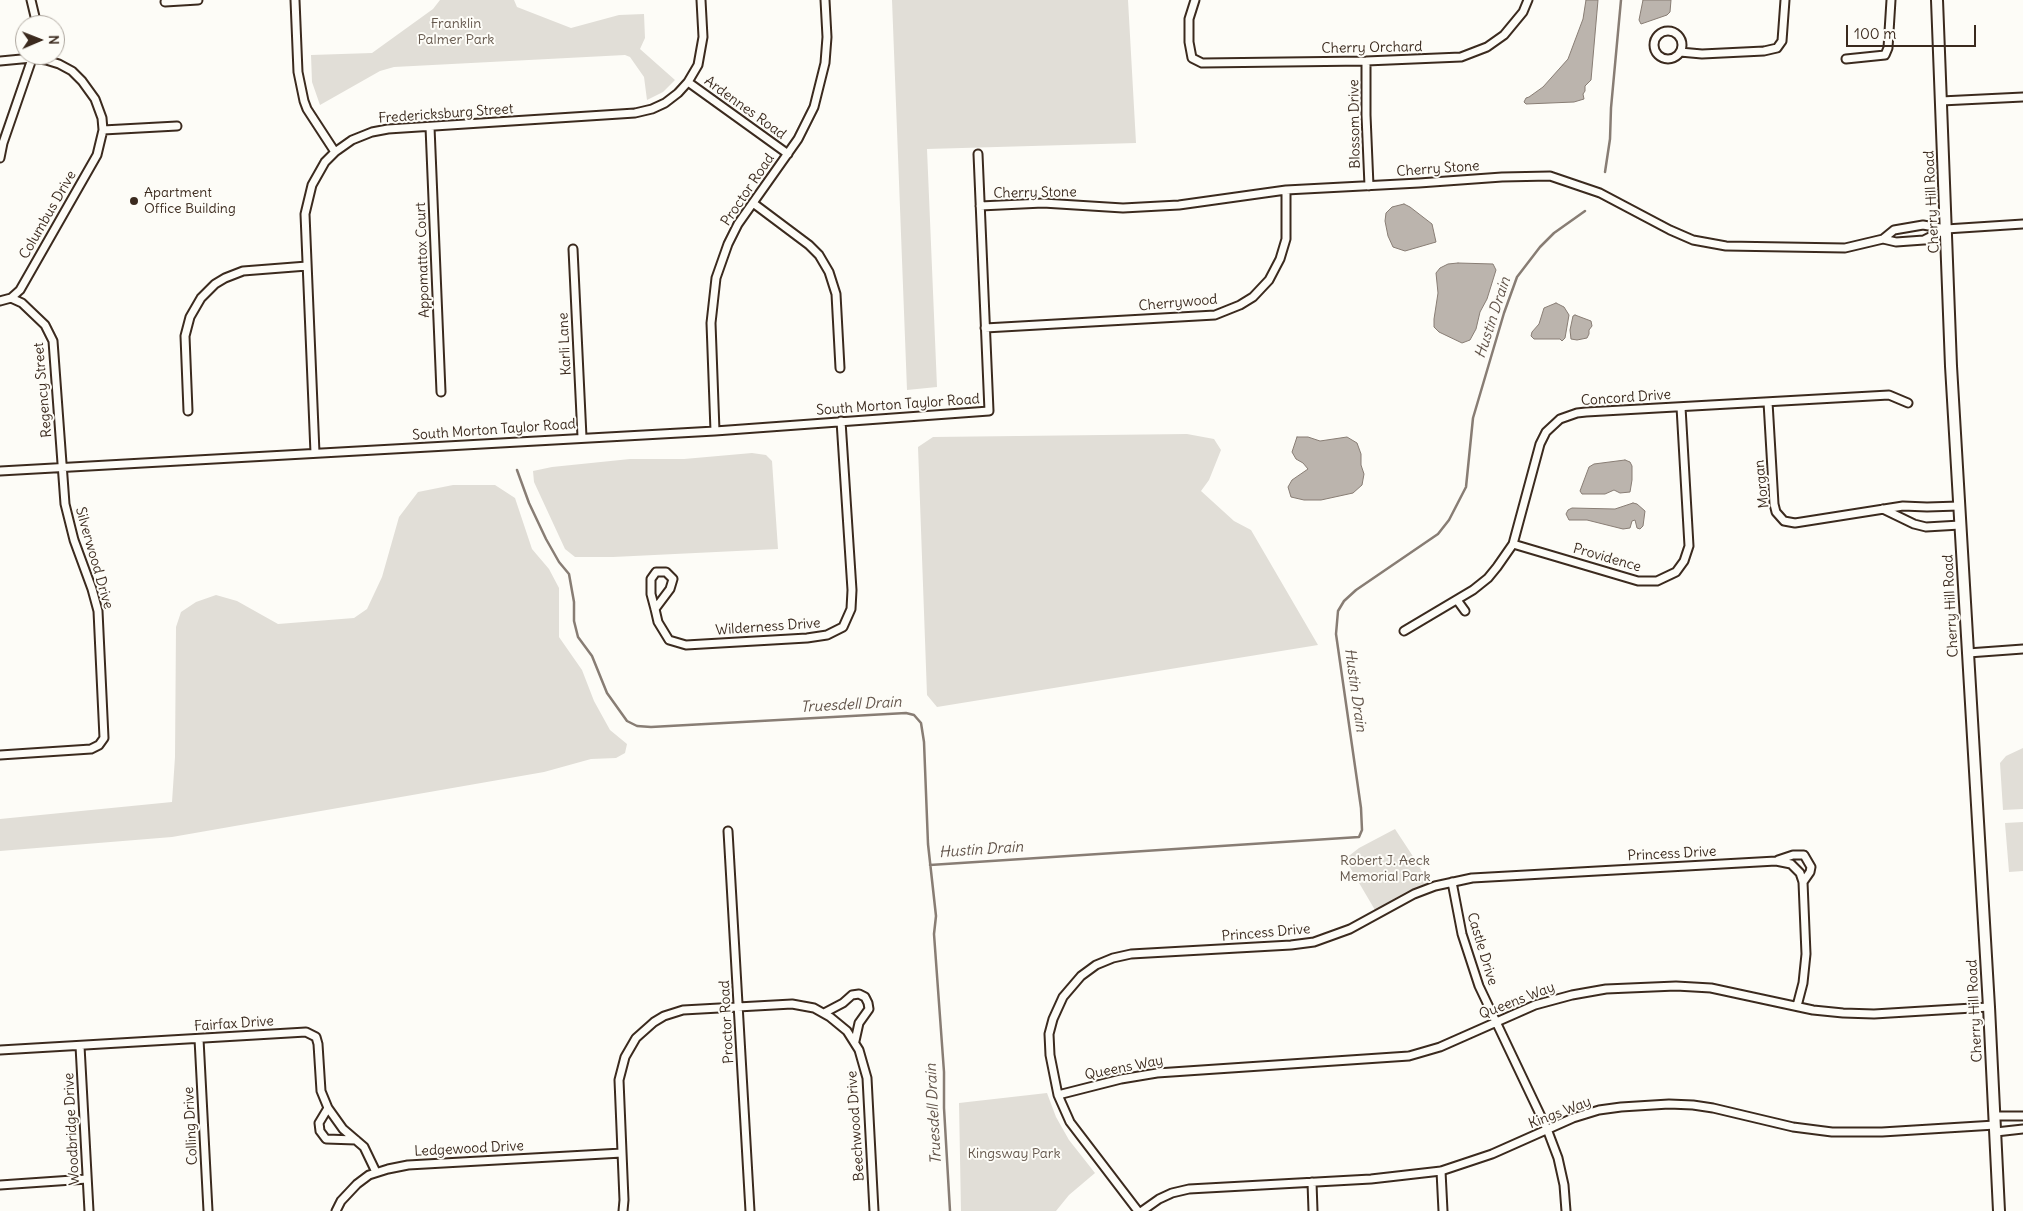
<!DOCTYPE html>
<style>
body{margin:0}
#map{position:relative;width:2023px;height:1211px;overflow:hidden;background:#fdfcf7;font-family:Delius,sans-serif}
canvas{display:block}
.north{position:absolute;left:15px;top:15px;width:50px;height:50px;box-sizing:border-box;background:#fdfcf7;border:1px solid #afa8a0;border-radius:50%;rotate:89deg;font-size:14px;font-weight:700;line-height:20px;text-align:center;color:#3b2a1e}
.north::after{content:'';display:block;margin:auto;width:18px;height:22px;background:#3b2a1e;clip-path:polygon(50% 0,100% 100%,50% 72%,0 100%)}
.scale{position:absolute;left:1846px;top:25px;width:130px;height:22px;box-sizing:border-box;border:2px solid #3b2a1e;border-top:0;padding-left:6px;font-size:15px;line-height:18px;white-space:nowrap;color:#3b2a1e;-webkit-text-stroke:4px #fdfcf7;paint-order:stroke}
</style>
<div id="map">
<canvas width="2023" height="1211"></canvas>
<div class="north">N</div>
<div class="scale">100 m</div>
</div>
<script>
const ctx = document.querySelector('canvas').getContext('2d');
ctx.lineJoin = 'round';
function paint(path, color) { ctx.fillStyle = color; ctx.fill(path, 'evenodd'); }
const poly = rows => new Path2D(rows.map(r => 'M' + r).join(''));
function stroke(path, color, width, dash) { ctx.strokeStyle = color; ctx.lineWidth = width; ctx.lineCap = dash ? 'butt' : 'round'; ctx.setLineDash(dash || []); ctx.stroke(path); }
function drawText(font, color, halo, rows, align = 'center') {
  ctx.font = font + ' Delius,sans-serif'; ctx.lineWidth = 4; ctx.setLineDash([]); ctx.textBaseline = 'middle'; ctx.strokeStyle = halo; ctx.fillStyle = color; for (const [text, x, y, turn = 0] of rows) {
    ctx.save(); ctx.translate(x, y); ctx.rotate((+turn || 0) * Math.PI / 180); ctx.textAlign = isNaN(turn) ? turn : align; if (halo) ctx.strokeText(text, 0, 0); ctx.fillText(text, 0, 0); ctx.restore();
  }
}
paint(poly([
 [440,0,514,0,517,7,571,28,619,15,644,14,645,38,640,49,675,80,663,92,647,100,644,77,630,57,625,55,394,67,380,71,320,105,312,82,311,55,372,53,433,9],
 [892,0,1128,0,1136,143,927,149,937,387,907,390],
 [1187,434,1214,439,1221,450,1209,480,1201,491,1234,521,1251,530,1318,645,937,707,927,695,918,447,933,437],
 [752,453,766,455,772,461,778,549,613,557,575,557,565,549,534,482,533,471,552,467,630,459,684,459],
 [453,485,495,485,515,498,532,549,549,569,559,588,559,637,582,670,594,701,610,730,627,744,625,753,616,758,591,759,544,772,172,837,0,851,0,819,172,802,175,757,176,627,181,612,196,602,216,595,237,601,278,624,354,618,367,609,382,577,399,517,418,492],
 [2023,748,2023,809,2003,810,2000,763,2006,756],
 [2023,822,2023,871,2009,872,2005,823],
 [1395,829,1418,864,1428,883,1406,892,1375,910,1345,859,1359,848],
 [1047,1093,1056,1117,1069,1140,1095,1173,1069,1195,1056,1211,961,1211,959,1103]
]), '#e1ded7');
const water = poly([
 [1586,0,1598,0,1591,80,1585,86,1585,91,1583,94,1584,99,1574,102,1526,104,1524,102,1526,98,1529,97,1543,87,1568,59,1583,19,1586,0],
 [1643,0,1671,0,1670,12,1667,15,1641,24,1639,20,1643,0],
 [1404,204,1410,207,1432,224,1436,242,1405,251,1393,247,1388,236,1385,221,1386,213,1392,207,1404,204],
 [1458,263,1493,264,1496,270,1487,299,1480,312,1476,329,1470,340,1462,343,1439,332,1434,327,1434,319,1438,293,1436,273,1440,268,1448,264,1458,263],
 [1556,303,1564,307,1569,315,1565,338,1562,341,1560,339,1534,339,1531,336,1532,332,1539,324,1544,308,1556,303],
 [1575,315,1591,321,1592,326,1589,330,1589,334,1587,338,1577,340,1571,339,1570,330,1573,316,1575,315],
 [1297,437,1308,437,1320,441,1347,437,1357,443,1361,454,1361,465,1364,474,1362,485,1353,493,1321,500,1304,500,1291,497,1288,487,1292,480,1308,469,1303,463,1296,459,1292,452,1297,437],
 [1625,460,1630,462,1632,466,1632,480,1630,492,1620,493,1614,490,1605,494,1582,494,1580,491,1589,467,1594,464,1625,460],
 [1633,503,1637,504,1645,511,1643,526,1640,529,1637,528,1635,520,1632,521,1630,528,1623,529,1587,520,1569,520,1566,514,1568,510,1572,508,1615,509,1633,503]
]);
paint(water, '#bbb4ad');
stroke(water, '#887d74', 1);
stroke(poly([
 [1605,172,1610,139,1611,108,1621,0],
 [517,470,529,503,546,539,559,562,569,574,574,602,574,621,578,637,592,656,607,693,627,721,637,726,651,727,906,713,914,715,921,723,924,742,928,844,936,916,934,934,944,1072,944,1108,950,1211],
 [930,865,1359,837,1362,830,1361,808,1336,634,1338,611,1344,601,1356,590,1438,534,1449,520,1466,487,1473,418,1504,313,1517,277,1540,247,1554,233,1585,211]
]), '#887d74', 2.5);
const minor = poly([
 [31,0,37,25],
 [295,0,298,72,304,101,307,109,335,152],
 [1195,0,1189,19,1189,42,1192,58,1202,63,1366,61,1461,57,1487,47,1504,35,1523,12,1528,0],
 [165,2,198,0],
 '1654 45a14 14 0 1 1 28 0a14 14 0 1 1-28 0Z',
 [1680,52,1702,54,1764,51,1777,48,1782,41,1785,0],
 [1846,59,1885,55,1888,48,1891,0],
 [0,61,32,58,46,60,59,64,72,71,82,81,95,99,102,118,103,130,97,155,20,290,11,298,0,301],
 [1366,61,1366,115,1369,186],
 [688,82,788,154],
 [1941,101,2023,97],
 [430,127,441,392],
 [103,130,177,126],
 [0,158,3,143,33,56],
 [753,203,809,245,819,255,829,272,836,294,840,368],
 [980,206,1043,203,1123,208,1160,206,1179,205,1286,190,1419,183,1502,177,1550,176,1600,193,1670,230,1693,240,1726,246,1845,248,1883,239,1894,230,1923,225,1946,229,2023,224],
 [1883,239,1896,242,1924,240,1946,229],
 [573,249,582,437],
 [985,328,1215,315,1240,305,1253,297,1269,280,1280,259,1286,239,1286,190],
 [1768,402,1774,504,1776,512,1784,521,1795,523,1903,506,1927,507,1959,506],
 [188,411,185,336,190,317,201,298,215,284,225,278,243,271,307,266],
 [715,431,711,323,716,278,728,244,738,224,798,139,814,107,825,63,827,37,825,0],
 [315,453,305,214,312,185,325,162,335,152,352,140,372,132,388,129,635,113,652,109,665,103,678,93,688,82,698,65,703,37,701,0],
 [0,471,715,431,989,411,978,154],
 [1883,509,1914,524,1926,527,1960,525],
 [1513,544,1638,581,1657,581,1676,572,1684,561,1689,546,1681,407],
 [1457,600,1465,611],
 [655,609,670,589,673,579,666,572,656,572,651,579,651,594,655,609,658,622,669,640,686,645,807,638,827,635,843,627,851,609,852,590,841,421],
 [1404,631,1473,590,1488,578,1497,567,1513,544,1540,444,1546,432,1560,419,1577,413,1586,412,1889,395,1908,403],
 [1968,653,2023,649],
 [0,755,91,749,99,745,104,738,98,611,92,589,74,540,65,504,53,341,45,325,22,303,11,298],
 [728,831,750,1211],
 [1778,860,1793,855,1804,855,1811,867,1810,872,1803,882],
 [1452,882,1462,934,1479,986,1547,1129,1558,1158,1564,1185,1566,1211],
 [824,1013,843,1003,852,995,859,994,865,997,868,1003,869,1009,859,1023,855,1041],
 [199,1039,208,1211],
 [80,1046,89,1211],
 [0,1050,306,1032,316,1037,318,1044,321,1091,328,1108,343,1129,364,1147,376,1172],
 [1058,1095,1121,1079,1157,1073,1409,1056,1440,1047,1535,1005,1572,995,1606,989,1676,986,1711,988,1813,1010,1843,1013,1874,1014,1989,1007],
 [328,1108,319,1123,320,1131,326,1139,356,1140],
 [1994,1116,2023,1116],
 [1996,1132,2023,1129],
 [1441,1171,1443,1211],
 [1312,1182,1313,1211],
 [0,1185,87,1179],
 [336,1211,341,1201,357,1184,369,1175,388,1169,408,1165,622,1153],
 [623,1211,624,1200,619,1080,625,1057,636,1038,654,1022,664,1016,683,1010,792,1004,814,1008,830,1017,847,1031,859,1050,867,1078,874,1211],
 [1138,1211,1070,1122,1058,1095,1050,1055,1049,1034,1053,1019,1063,997,1081,976,1096,965,1113,958,1131,954,1291,945,1314,942,1350,929,1414,894,1435,886,1472,878,1776,861,1791,864,1800,873,1803,882,1806,954,1803,983,1797,1006],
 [1142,1211,1159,1199,1172,1193,1189,1189,1371,1179,1441,1171,1492,1154,1573,1118,1599,1110,1621,1107,1669,1104,1693,1105,1713,1108,1793,1127,1832,1132,1882,1132,1995,1125]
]);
const secondary = poly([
 [1937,0,1951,366,1989,1007,1999,1211]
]);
stroke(minor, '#3b2a1e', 11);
stroke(secondary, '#3b2a1e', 14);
stroke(minor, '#fdfcf7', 7);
stroke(secondary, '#fdfcf7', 10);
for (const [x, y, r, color] of [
 [134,201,5,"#3b2a1e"]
]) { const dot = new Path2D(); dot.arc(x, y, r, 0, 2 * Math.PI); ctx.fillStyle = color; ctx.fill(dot); stroke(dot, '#fdfcf7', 2); }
drawText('14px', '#64574c', '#fdfcf7', [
 ["Franklin",456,24],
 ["Palmer Park",456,40],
 ["Robert J. Aeck",1385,861],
 ["Memorial Park",1385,877],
 ["Kingsway Park",1014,1154]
]);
drawText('14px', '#3b2a1e', '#fdfcf7', [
 ["Cherry Orchard",1372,48,-1],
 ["Ardennes Road",745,108,36],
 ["Fredericksburg Street",446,114,-4],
 ["Blossom Drive",1355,124,-91],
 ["Cherry Stone",1438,169,-4],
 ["Proctor Road",748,190,-56],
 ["Cherry Stone",1035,193,-1],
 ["Cherry Hill Road",1932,202,-93],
 ["Columbus Drive",48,215,-60],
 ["Appomattox Court",423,260,-92],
 ["Cherrywood",1178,303,-5],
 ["Karli Lane",565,344,-93],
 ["Regency Street",43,390,-95],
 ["Concord Drive",1626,398,-4],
 ["South Morton Taylor Road",898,405,-4],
 ["South Morton Taylor Road",494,430,-4],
 ["Morgan",1762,484,-96],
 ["Silverwood Drive",94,558,74],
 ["Providence",1607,558,16],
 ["Cherry Hill Road",1951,606,-93],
 ["Wilderness Drive",768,627,-4],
 ["Princess Drive",1672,854,-3],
 ["Princess Drive",1266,933,-5],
 ["Castle Drive",1482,949,73],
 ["Queens Way",1517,1001,-21],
 ["Cherry Hill Road",1975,1011,-93],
 ["Proctor Road",727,1022,-93],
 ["Fairfax Drive",234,1024,-4],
 ["Queens Way",1124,1068,-11],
 ["Kings Way",1560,1113,-21],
 ["Colling Drive",191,1126,-93],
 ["Beechwood Drive",856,1126,-94],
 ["Woodbridge Drive",72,1129,-93],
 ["Ledgewood Drive",469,1149,-3]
]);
drawText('14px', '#3b2a1e', '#fdfcf7', [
 ["Apartment",144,193],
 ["Office Building",144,209]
], 'left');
drawText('italic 15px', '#615349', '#fdfcf7', [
 ["Hustin Drain",1493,318,-72],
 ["Hustin Drain",1355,690,82],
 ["Truesdell Drain",851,705,-3],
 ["Hustin Drain",981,850,-4],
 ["Truesdell Drain",934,1114,-93]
]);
</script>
